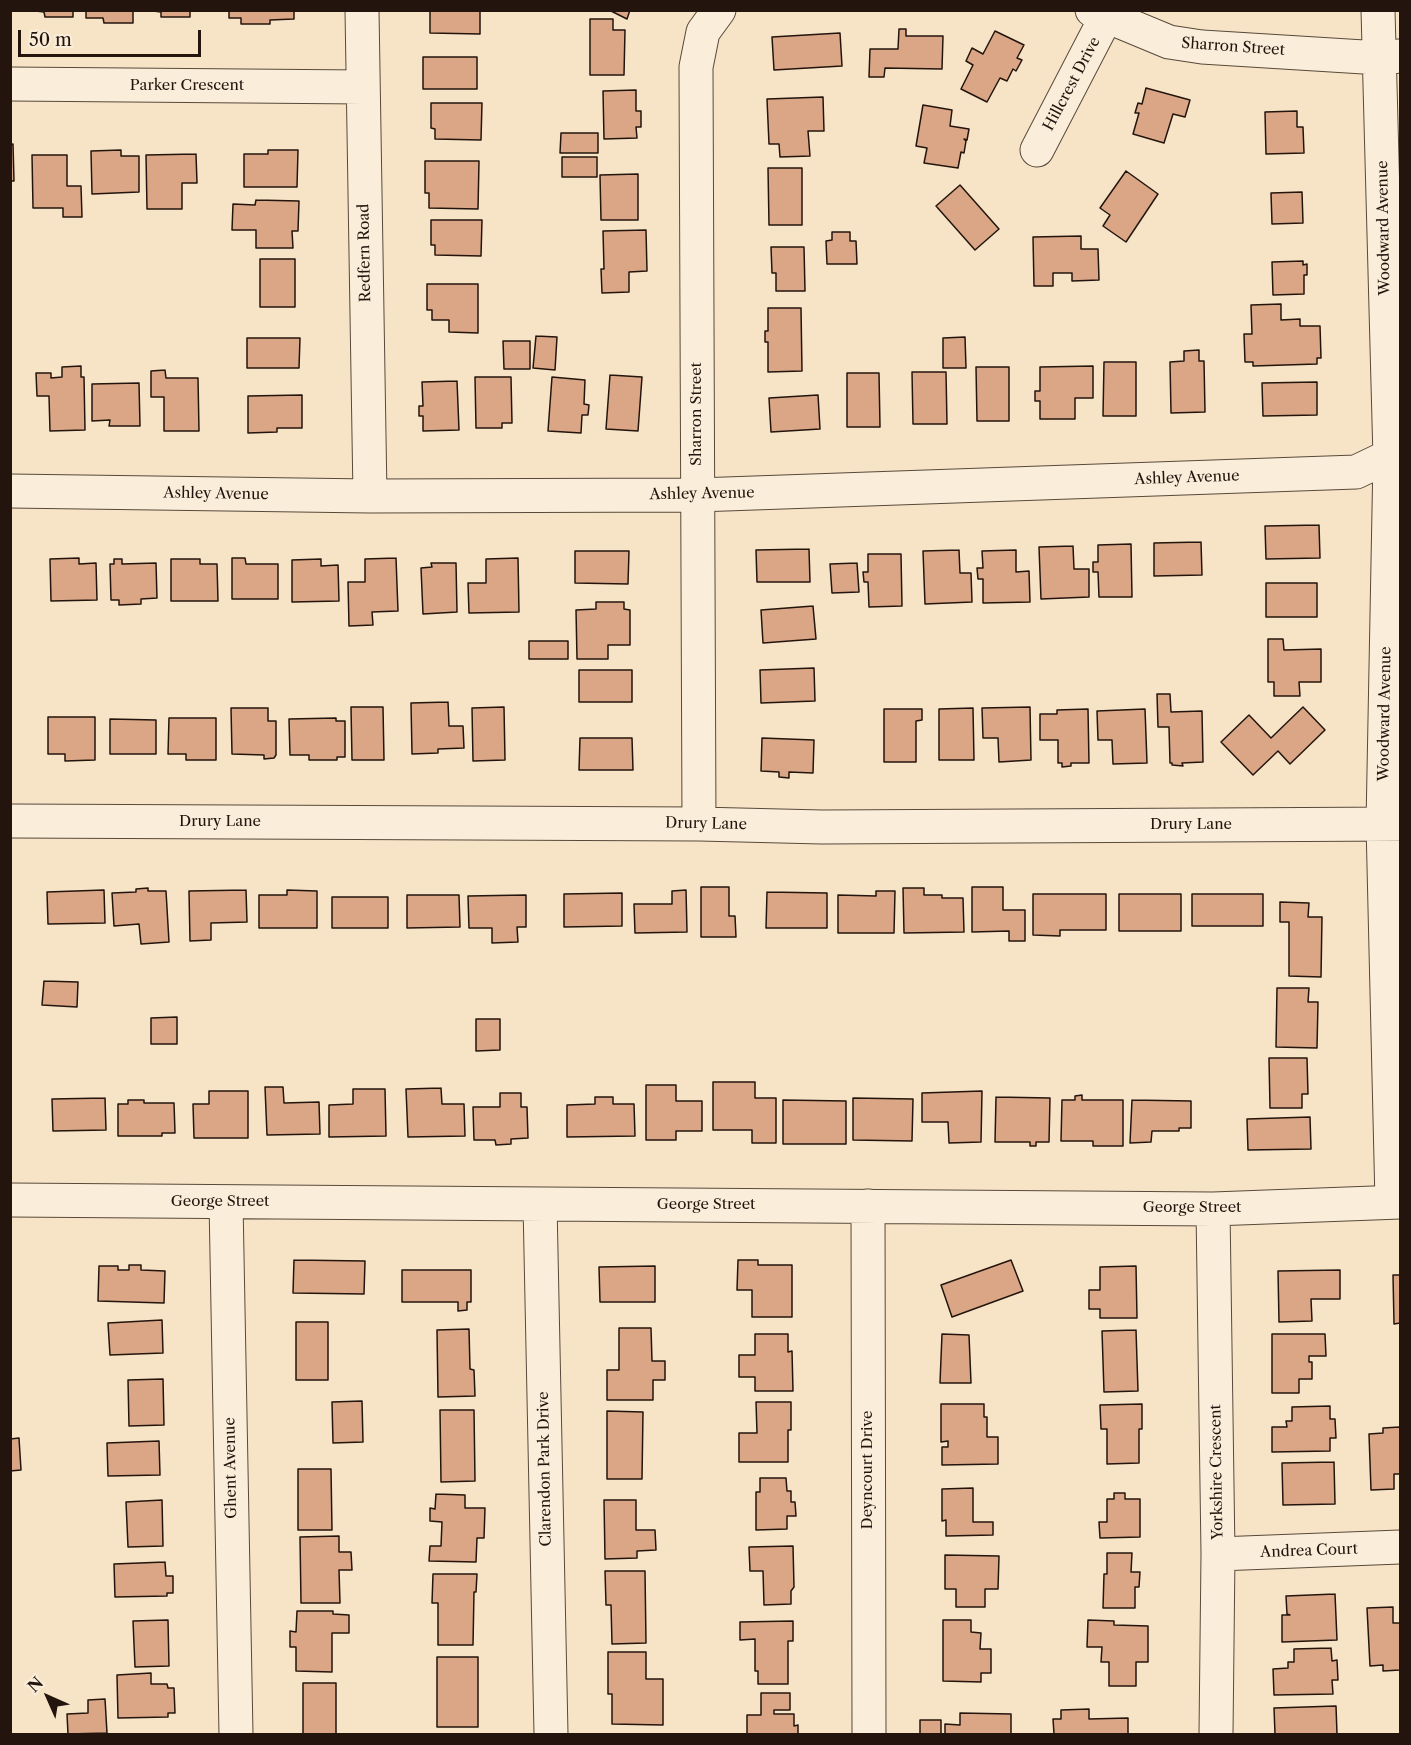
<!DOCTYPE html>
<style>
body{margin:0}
#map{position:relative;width:1411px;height:1745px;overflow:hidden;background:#f7e4c6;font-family:"Libre Caslon Text",serif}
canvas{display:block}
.frame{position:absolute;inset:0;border:12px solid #23150d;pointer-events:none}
.north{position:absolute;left:18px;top:1667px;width:60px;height:60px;-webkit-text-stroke:4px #faedda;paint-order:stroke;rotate:315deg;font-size:16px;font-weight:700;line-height:24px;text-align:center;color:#23150d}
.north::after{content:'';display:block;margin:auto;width:21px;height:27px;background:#23150d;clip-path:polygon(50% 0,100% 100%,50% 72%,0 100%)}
.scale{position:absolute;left:18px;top:30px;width:183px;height:27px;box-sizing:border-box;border:3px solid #23150d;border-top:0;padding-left:8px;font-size:18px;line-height:21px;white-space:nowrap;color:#23150d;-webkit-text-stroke:4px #faedda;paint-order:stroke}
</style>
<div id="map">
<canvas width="1411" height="1745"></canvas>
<div class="frame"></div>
<div class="north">N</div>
<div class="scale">50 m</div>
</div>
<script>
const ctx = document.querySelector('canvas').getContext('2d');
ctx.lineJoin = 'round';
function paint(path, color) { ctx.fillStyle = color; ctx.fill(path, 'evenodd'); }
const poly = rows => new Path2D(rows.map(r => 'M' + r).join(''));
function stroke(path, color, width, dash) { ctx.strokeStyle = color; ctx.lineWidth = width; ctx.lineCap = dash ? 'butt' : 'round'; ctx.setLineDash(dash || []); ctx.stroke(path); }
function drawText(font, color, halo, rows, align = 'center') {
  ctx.font = font + ' "Libre Caslon Text",serif'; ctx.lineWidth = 6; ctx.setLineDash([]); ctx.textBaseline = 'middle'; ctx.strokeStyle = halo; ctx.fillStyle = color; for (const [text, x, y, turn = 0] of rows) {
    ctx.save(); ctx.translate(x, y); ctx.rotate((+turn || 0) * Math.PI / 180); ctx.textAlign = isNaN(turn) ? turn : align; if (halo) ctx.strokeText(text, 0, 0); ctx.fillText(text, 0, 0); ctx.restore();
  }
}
const building = poly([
 [28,10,73,10,73,17,45,17,44,12,28,10],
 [86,10,133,10,133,23,104,23,103,18,86,18,86,10],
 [145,10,190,10,190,17,161,17,161,12,145,10],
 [229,10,294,10,294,19,270,20,270,24,241,24,241,18,229,18,229,10],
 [430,10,480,10,480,34,430,33,430,10],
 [609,10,630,10,627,19,609,10],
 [590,19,613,19,613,30,625,30,624,75,590,75,590,19],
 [899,29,906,29,906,36,943,36,942,69,885,68,884,77,869,77,870,49,898,49,899,29],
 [995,31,1024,45,1017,58,1022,60,1016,71,1013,69,1007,81,1000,78,987,102,961,89,973,65,966,61,972,48,983,54,995,31],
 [840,33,842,66,774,70,772,37,840,33],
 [423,57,477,57,477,89,423,89,423,57],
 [1146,88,1190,100,1185,117,1173,114,1164,143,1133,134,1139,113,1135,113,1138,103,1142,104,1146,88],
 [636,90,636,111,641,111,641,127,636,127,637,138,604,139,603,91,636,90],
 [823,97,824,131,808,131,810,156,780,157,779,144,769,144,767,99,823,97],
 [431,103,482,103,481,140,435,139,435,129,431,128,431,103],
 [923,105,952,110,950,126,969,129,967,140,964,139,966,141,964,153,961,152,958,168,924,163,927,148,916,146,923,105],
 [1297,111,1297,127,1303,127,1304,153,1266,154,1265,112,1297,111],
 [561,133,598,133,598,153,560,153,561,133],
 [13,144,14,181,10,181,10,145,13,144],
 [121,150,121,156,139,156,139,192,92,194,91,151,121,150],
 [268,150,298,150,297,187,244,187,244,154,268,154,268,150],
 [196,154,197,183,182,183,182,209,147,209,146,155,196,154],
 [32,155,67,155,67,186,81,186,82,217,63,217,63,208,33,208,32,155],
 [562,157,597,157,597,177,562,177,562,157],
 [425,161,479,161,478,209,429,208,429,193,425,193,425,161],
 [768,168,802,168,802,225,769,225,768,168],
 [1126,171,1158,194,1126,242,1103,226,1110,215,1100,208,1126,171],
 [638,174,638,220,601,220,600,175,638,174],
 [960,185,999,229,975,250,936,206,960,185],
 [1302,192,1303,223,1272,224,1271,193,1302,192],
 [256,200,299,201,298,231,292,231,293,248,256,248,256,230,232,230,233,204,255,205,256,200],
 [431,220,482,220,481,256,435,255,435,245,431,245,431,220],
 [646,230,647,271,629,272,629,292,602,293,601,269,604,269,603,231,646,230],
 [832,232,850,232,850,241,856,241,857,264,827,264,826,241,832,240,832,232],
 [1081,236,1081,249,1098,249,1099,280,1072,281,1072,273,1053,273,1053,286,1034,286,1033,237,1081,236],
 [771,247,804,247,805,291,776,291,776,273,772,273,771,247],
 [260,259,295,259,295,307,260,307,260,259],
 [1303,261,1303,265,1307,264,1307,275,1304,275,1304,294,1273,295,1272,262,1303,261],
 [427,284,478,284,478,333,449,332,449,320,432,320,432,310,427,310,427,284],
 [1281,304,1281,320,1300,319,1300,326,1320,326,1321,358,1317,358,1317,364,1253,366,1253,362,1245,362,1244,334,1252,334,1251,305,1281,304],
 [768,308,801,308,802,371,768,372,768,342,765,342,765,331,768,331,768,308],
 [536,336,557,337,555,370,533,368,536,336],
 [965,337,966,368,943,368,943,338,965,337],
 [247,338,300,338,299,368,247,368,247,338],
 [503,341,530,341,530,369,504,369,503,341],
 [1199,350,1199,361,1204,361,1205,412,1171,413,1170,362,1184,361,1184,351,1199,350],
 [1104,362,1136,362,1136,416,1103,416,1104,362],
 [81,366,81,377,84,377,85,430,50,431,49,396,37,396,36,373,51,373,51,378,62,377,62,367,81,366],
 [1093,366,1093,398,1075,398,1075,419,1040,419,1040,401,1035,401,1035,391,1040,391,1040,367,1093,366],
 [976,367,1009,367,1009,421,977,421,976,367],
 [165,370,166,378,198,378,199,431,164,431,164,397,151,397,151,371,165,370],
 [912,372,946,372,947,424,913,424,912,372],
 [847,373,879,373,880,427,847,427,847,373],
 [610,375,642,377,638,431,606,429,610,375],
 [475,377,511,377,512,423,502,423,502,428,476,428,475,377],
 [552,377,585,380,584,404,589,405,588,415,582,415,581,433,548,431,552,377],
 [457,381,459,430,423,431,423,416,419,416,419,406,423,406,422,382,457,381],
 [1317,382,1317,415,1263,416,1262,383,1317,382],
 [139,383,140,426,109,426,110,420,92,421,92,384,139,383],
 [302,395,302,428,277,428,277,432,248,433,248,396,302,395],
 [818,395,820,429,771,432,769,398,818,395],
 [1319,525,1320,558,1266,559,1265,526,1319,525],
 [1201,542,1202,575,1154,576,1154,543,1201,542],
 [1131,544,1132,597,1099,597,1098,572,1093,572,1093,562,1098,562,1098,545,1131,544],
 [1073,546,1074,569,1089,569,1089,597,1041,599,1039,547,1073,546],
 [809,549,810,582,757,582,756,550,809,549],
 [959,550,960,573,971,573,972,602,925,604,923,551,959,550],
 [1016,550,1016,572,1029,571,1030,602,983,603,983,579,978,579,977,568,983,568,982,551,1016,550],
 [575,551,629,551,628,584,575,583,575,551],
 [868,554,901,554,902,606,869,607,868,582,864,582,863,572,868,572,868,554],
 [79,558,79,564,96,563,97,600,51,601,50,559,79,558],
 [232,558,245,558,246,564,278,564,278,599,232,599,232,558],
 [396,558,398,611,372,612,373,625,349,626,348,582,365,582,365,559,396,558],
 [518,558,519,612,469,613,468,583,486,583,486,559,518,558],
 [114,559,122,559,122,564,156,563,157,598,141,599,141,604,119,605,119,600,111,600,110,564,114,564,114,559],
 [171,559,200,559,200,564,217,564,218,601,171,601,171,559],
 [321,559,321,566,338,565,339,601,292,602,292,560,321,559],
 [431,563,456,563,457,612,423,614,421,568,432,567,431,563],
 [857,563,859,592,832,593,830,564,857,563],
 [1266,583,1317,583,1317,617,1266,617,1266,583],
 [596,602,624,602,624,609,630,610,630,645,608,645,608,659,577,659,576,610,596,609,596,602],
 [813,606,816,639,763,643,761,610,813,606],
 [1268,639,1283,639,1284,650,1321,649,1321,682,1299,682,1300,696,1274,696,1274,682,1268,682,1268,639],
 [529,641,568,641,568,659,529,659,529,641],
 [814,668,815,701,761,703,760,670,814,668],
 [579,670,632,670,632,702,579,702,579,670],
 [1157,694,1170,694,1171,712,1202,711,1203,762,1182,763,1183,766,1172,765,1172,763,1170,763,1169,727,1158,727,1157,694],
 [448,702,449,726,463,726,464,748,438,749,438,753,412,754,411,703,448,702],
 [351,707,383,707,384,760,352,760,351,707],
 [504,707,505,760,473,761,472,708,504,707],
 [1030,707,1031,760,999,762,998,738,983,738,982,708,1030,707],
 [1303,707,1325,730,1290,764,1278,751,1253,775,1221,742,1249,715,1271,738,1303,707],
 [231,708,268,708,268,721,276,721,276,755,274,758,264,759,264,755,232,754,231,708],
 [973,708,974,760,939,760,939,709,973,708],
 [884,709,922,709,922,720,916,721,916,762,884,762,884,709],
 [1088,709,1089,763,1071,763,1071,766,1062,767,1062,763,1058,763,1058,740,1040,740,1040,714,1057,714,1057,710,1088,709],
 [1145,709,1147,763,1113,764,1112,740,1098,740,1097,711,1145,709],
 [48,717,95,717,95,760,65,761,65,754,48,754,48,717],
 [169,718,216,718,216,760,186,760,186,754,168,754,169,718],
 [336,718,336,721,345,721,345,757,337,757,337,760,309,760,309,755,290,755,289,719,336,718],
 [110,719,156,720,156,754,110,754,110,719],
 [580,738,632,738,633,770,579,770,580,738],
 [762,738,814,740,813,773,789,772,789,778,779,777,779,772,761,771,762,738],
 [701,887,729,887,729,916,735,916,736,937,701,937,701,887],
 [972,887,1003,887,1003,910,1025,910,1025,941,1009,941,1009,931,972,932,972,887],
 [148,888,148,891,166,891,169,942,141,944,139,924,114,926,112,893,136,892,136,889,148,888],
 [903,888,924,888,924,895,942,895,942,898,963,898,964,932,904,933,903,888],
 [104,890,105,923,48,924,47,892,104,890],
 [246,890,247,922,211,923,211,940,190,941,189,891,246,890],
 [287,890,317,891,317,928,259,928,259,895,287,895,287,890],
 [686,890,687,932,635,933,634,904,672,904,672,891,686,890],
 [876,891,895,891,894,933,838,933,838,895,876,896,876,891],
 [767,892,827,893,827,928,766,928,767,892],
 [622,893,622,926,564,927,564,894,622,893],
 [1033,894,1106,894,1106,930,1060,930,1060,936,1033,935,1033,894],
 [1119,894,1181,894,1181,931,1119,931,1119,894],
 [1192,894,1263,894,1263,926,1192,926,1192,894],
 [407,895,459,895,460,927,407,928,407,895],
 [526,895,526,927,517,927,518,942,492,943,492,928,469,928,468,896,526,895],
 [332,897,388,897,388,928,332,928,332,897],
 [1280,902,1309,903,1308,917,1322,917,1321,977,1289,976,1289,922,1280,922,1280,902],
 [44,981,78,982,77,1007,42,1005,44,981],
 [1277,988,1309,988,1308,1002,1318,1002,1317,1048,1276,1047,1277,988],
 [177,1017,177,1044,151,1044,151,1018,177,1017],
 [476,1019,500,1019,500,1050,476,1051,476,1019],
 [1269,1058,1307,1058,1308,1094,1302,1094,1302,1108,1270,1108,1269,1058],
 [713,1082,755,1082,755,1098,776,1098,776,1143,752,1143,752,1130,713,1130,713,1082],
 [646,1085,676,1085,676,1101,702,1101,702,1131,676,1131,676,1140,646,1140,646,1085],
 [265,1087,283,1087,284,1103,319,1102,320,1134,267,1135,265,1087],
 [441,1088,442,1104,464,1104,465,1136,408,1137,406,1089,441,1088],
 [353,1089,385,1089,386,1136,329,1137,329,1105,353,1104,353,1089],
 [209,1091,248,1091,248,1138,194,1138,193,1104,209,1104,209,1091],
 [982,1091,981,1142,949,1143,948,1122,922,1122,922,1093,982,1091],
 [500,1093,521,1093,521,1107,527,1107,528,1138,511,1139,511,1144,496,1145,495,1140,474,1140,473,1107,500,1107,500,1093],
 [1082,1095,1082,1100,1123,1100,1123,1146,1093,1146,1093,1141,1061,1141,1062,1100,1075,1100,1075,1096,1082,1095],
 [595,1097,613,1097,613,1104,634,1104,635,1136,567,1137,567,1105,595,1104,595,1097],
 [996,1097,1050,1098,1049,1142,1036,1142,1036,1146,1030,1146,1030,1142,995,1142,996,1097],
 [105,1098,106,1130,53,1131,52,1099,105,1098],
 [853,1098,913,1099,912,1141,853,1140,853,1098],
 [128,1100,144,1100,144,1103,174,1103,175,1133,162,1133,162,1136,118,1136,118,1104,128,1104,128,1100],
 [783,1100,846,1101,846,1144,783,1144,783,1100],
 [1132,1100,1191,1101,1191,1128,1179,1128,1179,1131,1152,1131,1151,1142,1130,1143,1132,1100],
 [1310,1117,1311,1149,1248,1150,1247,1119,1310,1117],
 [294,1260,365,1261,364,1294,293,1293,294,1260],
 [738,1260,758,1260,758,1265,792,1265,792,1317,752,1317,752,1290,737,1290,738,1260],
 [1011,1260,1023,1291,952,1317,941,1285,1011,1260],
 [129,1265,141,1265,141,1270,165,1271,164,1303,98,1301,99,1266,118,1266,118,1270,129,1270,129,1265],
 [655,1266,655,1302,600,1302,599,1267,655,1266],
 [1136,1266,1137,1318,1100,1318,1100,1309,1089,1309,1089,1290,1100,1290,1100,1267,1136,1266],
 [402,1270,471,1270,471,1302,467,1302,467,1310,458,1311,458,1302,402,1302,402,1270],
 [1340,1270,1340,1299,1311,1299,1312,1321,1279,1322,1278,1271,1340,1270],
 [1393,1275,1400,1275,1400,1323,1394,1324,1393,1275],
 [162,1320,163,1353,110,1355,108,1323,162,1320],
 [296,1322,328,1322,328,1380,296,1380,296,1322],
 [619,1328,651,1328,652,1361,665,1361,665,1380,653,1380,653,1400,607,1400,607,1370,619,1370,619,1328],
 [469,1329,470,1369,474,1370,475,1396,438,1397,437,1330,469,1329],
 [1136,1330,1138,1391,1104,1392,1102,1331,1136,1330],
 [755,1334,788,1334,788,1352,792,1351,793,1391,755,1391,755,1377,739,1377,739,1355,755,1355,755,1334],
 [942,1334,969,1335,971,1383,940,1383,942,1334],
 [1272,1334,1325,1334,1326,1356,1309,1356,1309,1362,1312,1362,1312,1379,1299,1379,1299,1393,1272,1393,1272,1334],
 [163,1379,164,1425,129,1426,128,1380,163,1379],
 [362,1401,363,1442,333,1443,332,1402,362,1401],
 [756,1402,791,1402,791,1430,788,1430,788,1462,739,1462,739,1433,757,1433,756,1402],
 [941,1404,984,1404,984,1417,987,1417,987,1437,998,1437,998,1464,942,1465,942,1447,948,1447,948,1441,941,1442,941,1404],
 [1142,1404,1142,1429,1139,1429,1139,1463,1107,1464,1107,1429,1101,1429,1100,1405,1142,1404],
 [1330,1406,1330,1419,1335,1419,1336,1438,1330,1438,1330,1451,1272,1452,1272,1427,1287,1427,1286,1421,1292,1421,1292,1407,1330,1406],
 [440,1410,474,1410,475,1481,441,1482,440,1410],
 [607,1411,643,1412,642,1479,607,1479,607,1411],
 [1400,1427,1400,1474,1394,1474,1394,1489,1371,1490,1369,1434,1383,1433,1383,1428,1400,1427],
 [19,1438,21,1470,10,1471,10,1439,19,1438],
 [159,1441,160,1475,108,1476,107,1443,159,1441],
 [1334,1462,1335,1504,1283,1505,1282,1463,1334,1462],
 [298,1469,331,1469,332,1530,298,1530,298,1469],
 [760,1478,786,1478,787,1491,791,1491,791,1502,795,1502,796,1516,787,1516,787,1529,756,1530,756,1492,760,1492,760,1478],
 [973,1488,973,1522,993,1522,993,1535,946,1536,946,1520,942,1521,942,1489,973,1488],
 [1114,1493,1125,1493,1125,1499,1140,1499,1140,1537,1100,1538,1099,1522,1107,1522,1107,1499,1114,1499,1114,1493],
 [436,1494,465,1495,465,1508,485,1508,484,1538,477,1538,476,1562,429,1561,430,1546,441,1546,442,1522,430,1521,430,1508,435,1509,436,1494],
 [162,1500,163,1546,128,1547,126,1502,162,1500],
 [604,1500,636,1500,636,1530,655,1530,656,1550,637,1551,637,1558,605,1559,604,1500],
 [339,1536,339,1552,351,1552,352,1570,339,1570,340,1603,301,1603,300,1537,339,1536],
 [793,1546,794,1587,791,1591,791,1604,764,1605,763,1571,750,1571,749,1547,793,1546],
 [1107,1553,1132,1553,1131,1572,1140,1572,1139,1587,1135,1587,1135,1608,1103,1608,1104,1574,1107,1574,1107,1553],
 [945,1555,999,1556,998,1589,985,1589,985,1607,956,1607,956,1589,945,1589,945,1555],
 [165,1562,166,1576,173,1576,173,1593,167,1593,167,1596,115,1597,114,1564,165,1562],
 [605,1571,645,1571,646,1643,612,1644,611,1605,606,1605,605,1571],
 [433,1574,477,1574,476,1592,474,1592,473,1645,438,1645,438,1603,432,1603,433,1574],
 [1335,1594,1337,1640,1282,1642,1282,1615,1290,1615,1287,1614,1286,1596,1335,1594],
 [1393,1607,1393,1623,1400,1623,1400,1670,1383,1671,1383,1665,1370,1666,1367,1608,1393,1607],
 [297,1611,333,1611,333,1614,349,1615,349,1633,332,1633,332,1672,296,1671,296,1647,290,1647,290,1631,296,1632,297,1611],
 [168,1620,169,1666,135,1667,133,1621,168,1620],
 [943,1620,971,1620,971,1632,981,1633,980,1649,991,1649,991,1673,981,1673,981,1682,943,1681,943,1620],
 [1088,1620,1114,1621,1114,1625,1148,1626,1148,1662,1136,1662,1136,1686,1109,1686,1109,1662,1101,1662,1102,1647,1087,1647,1088,1620],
 [793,1621,793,1641,788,1641,788,1684,758,1684,758,1671,755,1671,755,1639,740,1640,740,1622,793,1621],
 [1331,1648,1332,1661,1337,1660,1338,1680,1332,1680,1333,1694,1274,1695,1273,1669,1288,1668,1288,1662,1294,1662,1294,1649,1331,1648],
 [608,1652,646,1652,646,1679,663,1679,663,1725,612,1724,612,1694,608,1694,608,1652],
 [437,1657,478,1657,478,1727,437,1727,437,1657],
 [151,1673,151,1684,167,1684,168,1688,174,1688,175,1713,168,1713,168,1717,118,1718,117,1675,151,1673],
 [303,1683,336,1683,336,1734,303,1734,303,1683],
 [761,1693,790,1693,790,1710,774,1710,774,1714,794,1714,794,1726,798,1725,798,1734,747,1734,747,1715,761,1715,761,1693],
 [105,1699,107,1733,68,1734,67,1714,88,1713,88,1700,105,1699],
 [1336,1706,1337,1734,1275,1734,1274,1708,1336,1706],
 [1089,1709,1089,1719,1128,1718,1128,1734,1054,1734,1053,1719,1061,1719,1061,1710,1089,1709],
 [960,1713,1011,1714,1011,1734,945,1734,945,1724,960,1725,960,1713],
 [920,1720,941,1720,941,1734,920,1734,920,1720]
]);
paint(building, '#daa686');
stroke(building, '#23150d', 1.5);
const minor = poly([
 [362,10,370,496],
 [1092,10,1169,42,1202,47,1380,58,1400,56],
 [1378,10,1390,458,1383,824,1392,1202],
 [10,84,363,87],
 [1037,150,1106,17],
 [10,491,370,496,697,495,1356,472,1400,451],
 [10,821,699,824,822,827,1400,824],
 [699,824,696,67,703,32,719,10],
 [10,1200,1213,1209,1400,1202],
 [226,1202,236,1734],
 [540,1204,551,1734],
 [868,1206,869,1734],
 [1213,1209,1218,1554,1216,1734],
 [1218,1554,1400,1547]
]);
stroke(minor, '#58493b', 35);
stroke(minor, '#faedda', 33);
drawText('15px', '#23150d', '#faedda', [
 ["Sharron Street",1233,47,4],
 ["Hillcrest Drive",1072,84,-62],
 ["Parker Crescent",187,86],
 ["Woodward Avenue",1384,228,-91],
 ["Redfern Road",365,253,-91],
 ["Sharron Street",697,414,-90],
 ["Ashley Avenue",1187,478,-2],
 ["Ashley Avenue",216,494,1],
 ["Ashley Avenue",702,494,-1],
 ["Woodward Avenue",1385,714,-89],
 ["Drury Lane",220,822],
 ["Drury Lane",706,824,1],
 ["Drury Lane",1191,825],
 ["George Street",220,1202],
 ["George Street",706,1205],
 ["George Street",1192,1208],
 ["Ghent Avenue",231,1468,-91],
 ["Clarendon Park Drive",545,1469,-91],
 ["Deyncourt Drive",868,1470,-90],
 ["Yorkshire Crescent",1217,1472,-91],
 ["Andrea Court",1309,1551,-2]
]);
</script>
